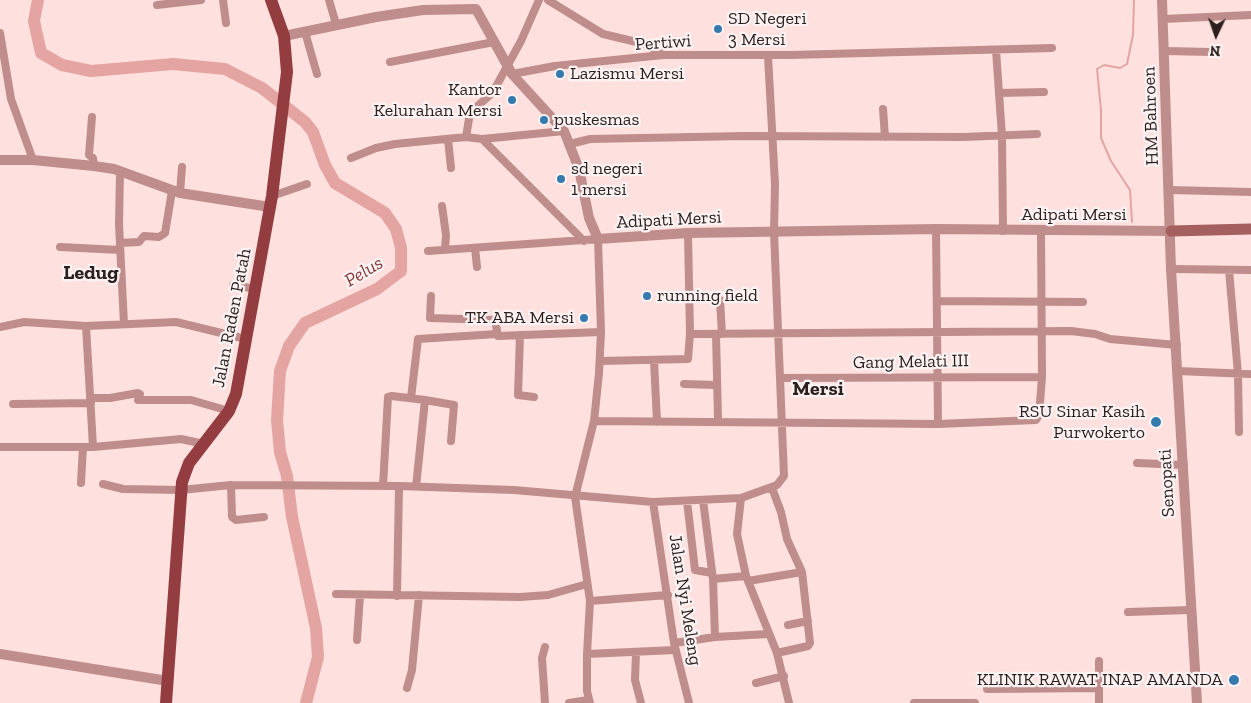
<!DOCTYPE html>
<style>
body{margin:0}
#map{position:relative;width:1251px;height:703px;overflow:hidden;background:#fee0de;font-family:"Zilla Slab",serif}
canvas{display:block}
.north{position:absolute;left:1191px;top:10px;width:50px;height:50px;-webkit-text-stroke:4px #fbf3f3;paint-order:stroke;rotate:183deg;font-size:14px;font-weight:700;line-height:20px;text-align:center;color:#2c1f1e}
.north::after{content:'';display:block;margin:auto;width:18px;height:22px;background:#2c1f1e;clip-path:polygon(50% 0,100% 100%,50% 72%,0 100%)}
</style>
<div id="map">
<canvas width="1251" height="703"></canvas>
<div class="north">N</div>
</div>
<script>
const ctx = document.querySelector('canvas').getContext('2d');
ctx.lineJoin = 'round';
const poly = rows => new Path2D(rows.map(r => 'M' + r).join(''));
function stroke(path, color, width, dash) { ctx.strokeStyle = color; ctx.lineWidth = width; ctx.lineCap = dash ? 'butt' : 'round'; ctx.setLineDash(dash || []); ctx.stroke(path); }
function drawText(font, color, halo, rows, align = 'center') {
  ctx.font = font + ' "Zilla Slab",serif'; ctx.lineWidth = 4.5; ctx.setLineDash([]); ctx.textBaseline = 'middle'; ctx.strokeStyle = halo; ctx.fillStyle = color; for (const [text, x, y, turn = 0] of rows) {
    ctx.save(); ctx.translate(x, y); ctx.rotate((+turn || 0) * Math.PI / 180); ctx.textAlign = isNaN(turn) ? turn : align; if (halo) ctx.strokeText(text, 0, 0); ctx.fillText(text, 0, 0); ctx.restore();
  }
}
stroke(poly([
 [1132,222,1130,190,1111,161,1101,138,1101,110,1097,69,1104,65,1120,68,1127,64,1133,35,1134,0]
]), '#e4a4a2', 2);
stroke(poly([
 [38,0,34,21,41,53,62,65,91,71,173,64,225,69,262,88,305,122,313,132,325,165,335,183,385,213,396,229,401,248,401,271,377,289,305,323,289,346,280,371,277,420,280,452,287,476,292,517,316,628,318,657,306,703]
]), '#e4a4a2', 12);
stroke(poly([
 [223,0,226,23],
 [329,0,336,24],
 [548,0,603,34,645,44,663,55],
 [157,5,201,0],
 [1163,19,1251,15],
 [305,32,317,74],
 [0,33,11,99,33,160],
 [996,50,1002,136,1003,231],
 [1165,51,1211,52],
 [390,62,494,42],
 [512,74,555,66,663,55,791,55,1052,48],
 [999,93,1044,92],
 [883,109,885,137],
 [92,117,89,155,93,158,94,166],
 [466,137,470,113,493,92,521,41,539,0],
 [448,139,451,168],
 [482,139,564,131],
 [570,144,590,139,745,136,963,137,1037,134],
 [351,158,376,148,395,144,466,137,482,139,584,241],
 [120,172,119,224,124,324],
 [1170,190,1251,192],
 [180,193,182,167],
 [272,196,307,184],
 [442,206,446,235,445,249],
 [936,229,938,424],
 [120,243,139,242,144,236,159,237,165,233,172,191],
 [60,247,120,250],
 [475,248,477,267],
 [428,251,598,239,601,332,599,373,594,421,575,497,590,601,587,654,587,691,590,703],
 [1171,269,1251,270],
 [1229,270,1238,374,1239,432],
 [233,285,256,289],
 [431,296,430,318,495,320,498,336,601,332],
 [720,300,722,334],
 [937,301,1083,302],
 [86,326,93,447],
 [0,327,24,322,86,326,176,322,246,339],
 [690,334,1071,331,1095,334,1110,339,1177,345],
 [716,334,718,418],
 [520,335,518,395,534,397],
 [600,361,688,359,690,334,688,233],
 [654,361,657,422],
 [1178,371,1249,374],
 [781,378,1042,377],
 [684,384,716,385],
 [90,398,110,398,138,393,140,394,138,400,191,400,229,411],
 [411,398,418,339,497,334],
 [13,404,91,403],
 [594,421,938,424,1036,420,1039,415,1042,377,1041,231],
 [0,447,93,447,181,439,204,444],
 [1137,463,1184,465],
 [81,483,83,447],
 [103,484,123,489,181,490,231,485,399,486,514,490,653,502,741,498,777,485,784,476,774,232,775,184,768,56],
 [231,485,232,517,236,520,264,517],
 [383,486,388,397,392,396,425,400],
 [416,487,425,400,454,405,451,441],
 [772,488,781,512,787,539,802,572,810,643,808,646,777,653],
 [741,498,737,534,746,576,777,653,789,703],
 [703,500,713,579,715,637],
 [687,501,695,570,712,573],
 [653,502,674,643,689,703],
 [713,579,746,576],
 [748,581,802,572],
 [336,594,520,597,548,595,587,584],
 [397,596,399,486],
 [590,601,668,595],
 [1128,612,1190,610],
 [788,625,808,621],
 [357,640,360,595],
 [674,643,715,637,768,634],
 [545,647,542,658,545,703],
 [636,652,635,680,641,703],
 [587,654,675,650],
 [1099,661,1099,703],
 [756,683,784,676],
 [407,688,412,670,419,595],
 [987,689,1099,688],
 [569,703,588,700],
 [914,703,975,703]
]), '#bf8d8b', 8);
stroke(poly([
 [1162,0,1171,269,1197,703],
 [284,36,376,17,423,10,476,9,512,74,564,131,579,169,589,218,598,239,688,233,936,229,1171,231],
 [0,160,33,160,94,166,114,169,180,193,270,207],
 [0,654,168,681]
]), '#bf8d8b', 10);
stroke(poly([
 [1171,231,1251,229]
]), '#a65f5f', 11);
stroke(poly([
 [166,703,182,482,189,463,229,411,236,394,272,196,287,72,284,36,271,0]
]), '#933d40', 12);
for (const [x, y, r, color] of [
 [718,29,5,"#357aaf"],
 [560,74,5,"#357aaf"],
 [512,100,5,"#357aaf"],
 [544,120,5,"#357aaf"],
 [561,179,5,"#357aaf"],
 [647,296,5,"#357aaf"],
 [584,318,5,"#357aaf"],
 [1156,422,6,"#357aaf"],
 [1234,680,6,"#357aaf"]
]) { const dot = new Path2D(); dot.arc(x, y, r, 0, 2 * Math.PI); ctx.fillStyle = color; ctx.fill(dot); stroke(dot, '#fbf3f3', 2); }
drawText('18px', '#2c1f1e', '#fbf3f3', [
 ["SD Negeri",728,19],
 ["3 Mersi",728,40],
 ["Lazismu Mersi",570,74],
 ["Kantor",502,90,"right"],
 ["Kelurahan Mersi",502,111,"right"],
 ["puskesmas",554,120],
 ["sd negeri",571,169],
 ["1 mersi",571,190],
 ["running field",657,296],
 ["TK ABA Mersi",574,318,"right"],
 ["RSU Sinar Kasih",1145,412,"right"],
 ["Purwokerto",1145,433,"right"],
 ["KLINIK RAWAT INAP AMANDA",1223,680,"right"]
], 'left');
drawText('18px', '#2c1f1e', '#fbf3f3', [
 ["Pertiwi",663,43,-4],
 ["HM Bahroen",1151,116,-92],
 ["Adipati Mersi",1074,215],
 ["Adipati Mersi",669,220,-3],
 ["Jalan Raden Patah",232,318,-79],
 ["Gang Melati III",911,362,-1],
 ["Senopati",1167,483,-93],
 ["Jalan Nyi Meleng",685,600,81]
]);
drawText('italic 19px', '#873a3c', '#fbf3f3', [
 ["Pelus",364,272,-31]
]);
drawText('bold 20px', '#2c1f1e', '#fbf3f3', [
 ["Ledug",91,273],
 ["Mersi",818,389]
]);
</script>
